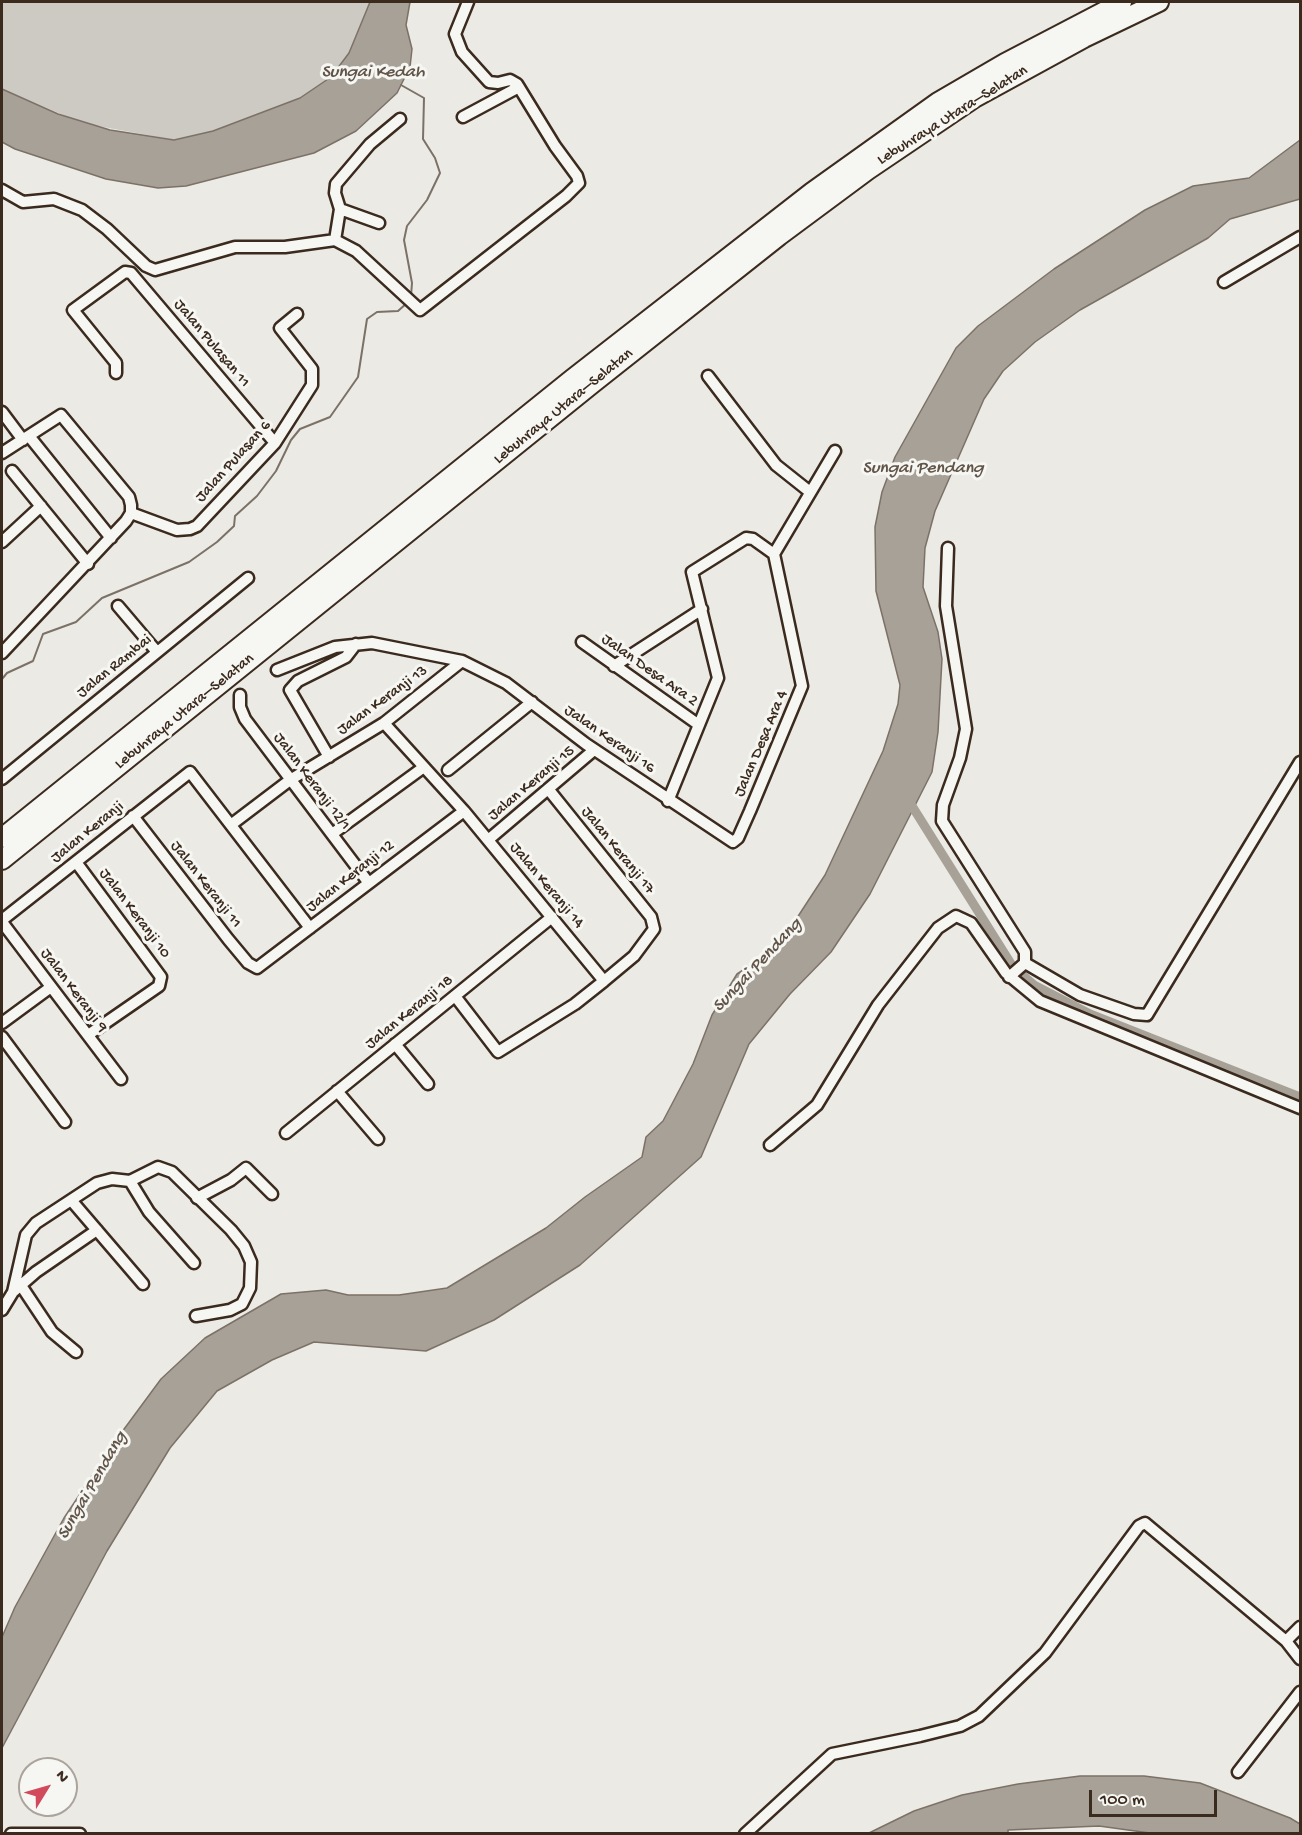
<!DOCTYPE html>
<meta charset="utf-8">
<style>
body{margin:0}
#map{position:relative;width:1302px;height:1835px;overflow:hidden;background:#ebeae5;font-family:"Gochi Hand",sans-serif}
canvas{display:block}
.frame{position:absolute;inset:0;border:3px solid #3b2a1e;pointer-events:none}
.north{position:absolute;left:18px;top:1757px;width:60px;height:60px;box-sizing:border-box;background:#f6f6f2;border:2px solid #aba49d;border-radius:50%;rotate:53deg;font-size:16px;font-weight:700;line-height:24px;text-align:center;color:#3b2a1e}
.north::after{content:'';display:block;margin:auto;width:21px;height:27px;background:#d1495b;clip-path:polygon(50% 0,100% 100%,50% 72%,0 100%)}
.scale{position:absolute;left:1089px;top:1790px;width:128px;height:27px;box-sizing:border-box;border:3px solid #3b2a1e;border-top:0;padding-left:8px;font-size:18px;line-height:21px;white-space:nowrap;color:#3b2a1e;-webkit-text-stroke:4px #f6f6f2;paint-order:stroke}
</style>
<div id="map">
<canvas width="1302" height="1835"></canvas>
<div class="frame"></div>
<div class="north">N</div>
<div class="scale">100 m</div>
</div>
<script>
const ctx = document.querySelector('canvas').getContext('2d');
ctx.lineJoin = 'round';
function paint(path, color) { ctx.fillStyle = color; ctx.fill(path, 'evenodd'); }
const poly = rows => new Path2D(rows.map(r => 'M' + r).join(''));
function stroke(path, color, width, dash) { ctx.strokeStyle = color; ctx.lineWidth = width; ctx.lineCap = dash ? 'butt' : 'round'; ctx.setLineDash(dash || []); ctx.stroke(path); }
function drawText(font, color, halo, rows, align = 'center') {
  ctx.font = font + ' "Gochi Hand",sans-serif'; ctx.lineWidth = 6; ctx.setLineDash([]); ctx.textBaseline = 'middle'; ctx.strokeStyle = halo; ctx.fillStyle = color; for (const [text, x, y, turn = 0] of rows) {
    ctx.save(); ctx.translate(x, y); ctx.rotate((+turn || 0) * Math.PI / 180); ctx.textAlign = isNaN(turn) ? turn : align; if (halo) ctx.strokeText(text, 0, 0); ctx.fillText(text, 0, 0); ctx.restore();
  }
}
paint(poly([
 [2,2,370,2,349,53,331,77,319,87,300,98,213,131,174,140,82,123,2,89]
]), '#cdcac4');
const water = poly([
 [370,2,410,2,406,25,412,49,410,67,397,93,356,131,314,153,186,186,158,188,106,179,15,149,2,142,2,89,58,114,110,130,174,140,213,131,300,98,331,77,349,53,370,2],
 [1300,140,1300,199,1230,219,1208,238,1080,310,1035,342,1003,371,984,399,935,511,925,548,923,587,938,632,942,659,938,732,932,772,870,894,831,952,790,994,749,1044,701,1157,580,1265,494,1320,426,1351,314,1342,272,1360,217,1391,170,1448,107,1551,2,1748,2,1637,15,1607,64,1518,116,1440,161,1379,205,1338,281,1294,326,1290,348,1295,399,1295,447,1288,546,1228,585,1197,642,1157,646,1137,663,1121,693,1064,712,1015,737,974,757,961,793,924,825,875,883,751,898,704,900,685,876,591,875,527,882,492,895,457,956,348,978,326,1054,269,1145,210,1193,186,1249,178,1300,140],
 [1080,1776,1144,1776,1200,1783,1290,1818,1300,1824,1300,1833,1157,1834,1099,1826,1008,1830,1008,1834,869,1833,914,1811,962,1795,1018,1784,1080,1776]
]);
paint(water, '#a8a198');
stroke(water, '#7c7167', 1.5);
stroke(poly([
 [401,85,424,98,423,139,435,158,440,173,427,200,407,226,404,240,412,283,411,296],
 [2,679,7,673,33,661,43,634,76,622,102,598,189,562,217,542,234,526,235,516,257,496,276,471,291,440,300,429,330,417,358,377,367,319,377,312,398,311,407,303]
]), '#7c7167', 2);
stroke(poly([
 [907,798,1013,967,1034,985,1090,1014,1300,1097]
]), '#a8a198', 9);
const minor = poly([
 [463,117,519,87],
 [2,190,23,202,54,199,82,210,107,229,146,266,155,270,235,247,285,247,335,240,356,251,420,310,566,196,579,183,577,176,555,146,517,84,510,80,498,83,489,82,462,52,455,34,468,2],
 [340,209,379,223],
 [335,240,340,209,335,193,336,184,370,144,400,119],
 [1224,282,1300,237],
 [116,373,116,363,73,310,125,272,131,273,275,443],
 [708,376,776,465,810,492],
 [2,412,23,440],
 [29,436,111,538],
 [2,453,61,415,129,497,131,505,131,513,126,521,2,653],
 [12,471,88,564],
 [131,513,177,530,190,529,197,526,275,443,312,385,312,369,280,328,297,314],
 [2,542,41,506],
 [948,548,946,606,966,729,960,758,943,805,942,821,1025,952,1025,963,1009,977],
 [774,554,835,451],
 [118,606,157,652],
 [582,642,699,725],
 [614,666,702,609],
 [277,670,335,647,372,643,462,661,506,683,586,744,733,842,738,838,750,811,802,686,774,554],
 [240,695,240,707,245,719,368,882],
 [384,723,464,811,604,981],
 [329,757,290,690,298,681,346,657,356,644],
 [448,770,532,702],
 [2,779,248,578],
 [668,801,718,678,692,572,746,538,753,539,774,554],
 [133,816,228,939,248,963,257,968,464,811],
 [232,824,290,780,384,723,462,661],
 [332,834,424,767],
 [488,840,594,750],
 [76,862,161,977,159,986,88,1035],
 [2,920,190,772,310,928],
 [2,922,121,1079],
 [1025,963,1080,995,1134,1014,1147,1015,1300,762],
 [455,996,498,1052,575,1004,604,981,634,956,654,929,651,917,549,790],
 [2,1023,51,987],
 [2,1037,65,1122],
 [395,1044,428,1084],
 [337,1091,378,1139],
 [286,1133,552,917],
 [770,1145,817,1105,878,1005,938,928,956,916,971,923,1006,973,1040,1001,1300,1108],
 [130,1181,149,1212,194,1263],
 [197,1198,231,1180,246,1168,272,1194],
 [71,1200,143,1284],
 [22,1287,52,1332,76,1352],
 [13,1292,36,1272,97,1230],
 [2,1310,13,1292,26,1235,36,1223,97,1183,112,1179,130,1181,158,1167,172,1172,231,1230,244,1246,251,1262,250,1288,242,1304,230,1310,196,1316],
 [1300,1627,1286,1641,1300,1659],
 [1238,1772,1300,1692],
 [11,1834,80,1834],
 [745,1834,832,1754,920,1736,960,1726,979,1716,1045,1653,1139,1526,1145,1523,1286,1641]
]);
const motorway = poly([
 [2,838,572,379,812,192,938,102,1005,63,1122,2],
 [2,860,592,384,779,236,868,170,976,97,1084,38,1159,2]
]);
stroke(minor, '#3b2a1e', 15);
stroke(motorway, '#3b2a1e', 22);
stroke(minor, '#f6f6f2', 10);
stroke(motorway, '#f6f6f2', 18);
drawText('16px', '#3b2a1e', '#f6f6f2', [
 ["Lebuhraya Utara–Selatan",953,116,-32],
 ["Jalan Pulasan 11",211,344,50],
 ["Lebuhraya Utara–Selatan",564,407,-39],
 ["Jalan Pulasan 6",234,462,-48],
 ["Jalan Rambai",115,667,-39],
 ["Jalan Desa Ara 2",649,671,35],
 ["Jalan Keranji 13",383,701,-36],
 ["Lebuhraya Utara–Selatan",185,712,-39],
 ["Jalan Keranji 16",609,740,35],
 ["Jalan Desa Ara 4",762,744,-67],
 ["Jalan Keranji 12/1",311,782,53],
 ["Jalan Keranji 15",532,784,-40],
 ["Jalan Keranji",88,833,-39],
 ["Jalan Keranji 17",617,851,51],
 ["Jalan Keranji 12",351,877,-38],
 ["Jalan Keranji 11",205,885,52],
 ["Jalan Keranji 14",546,886,50],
 ["Jalan Keranji 10",134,914,53],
 ["Jalan Keranji 9",73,991,53],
 ["Jalan Keranji 18",410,1013,-39]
]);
drawText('italic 18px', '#615449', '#f6f6f2', [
 ["Sungai Kedah",373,73],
 ["Sungai Pendang",923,469],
 ["Sungai Pendang",758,966,-47],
 ["Sungai Pendang",93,1486,-60]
]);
</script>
